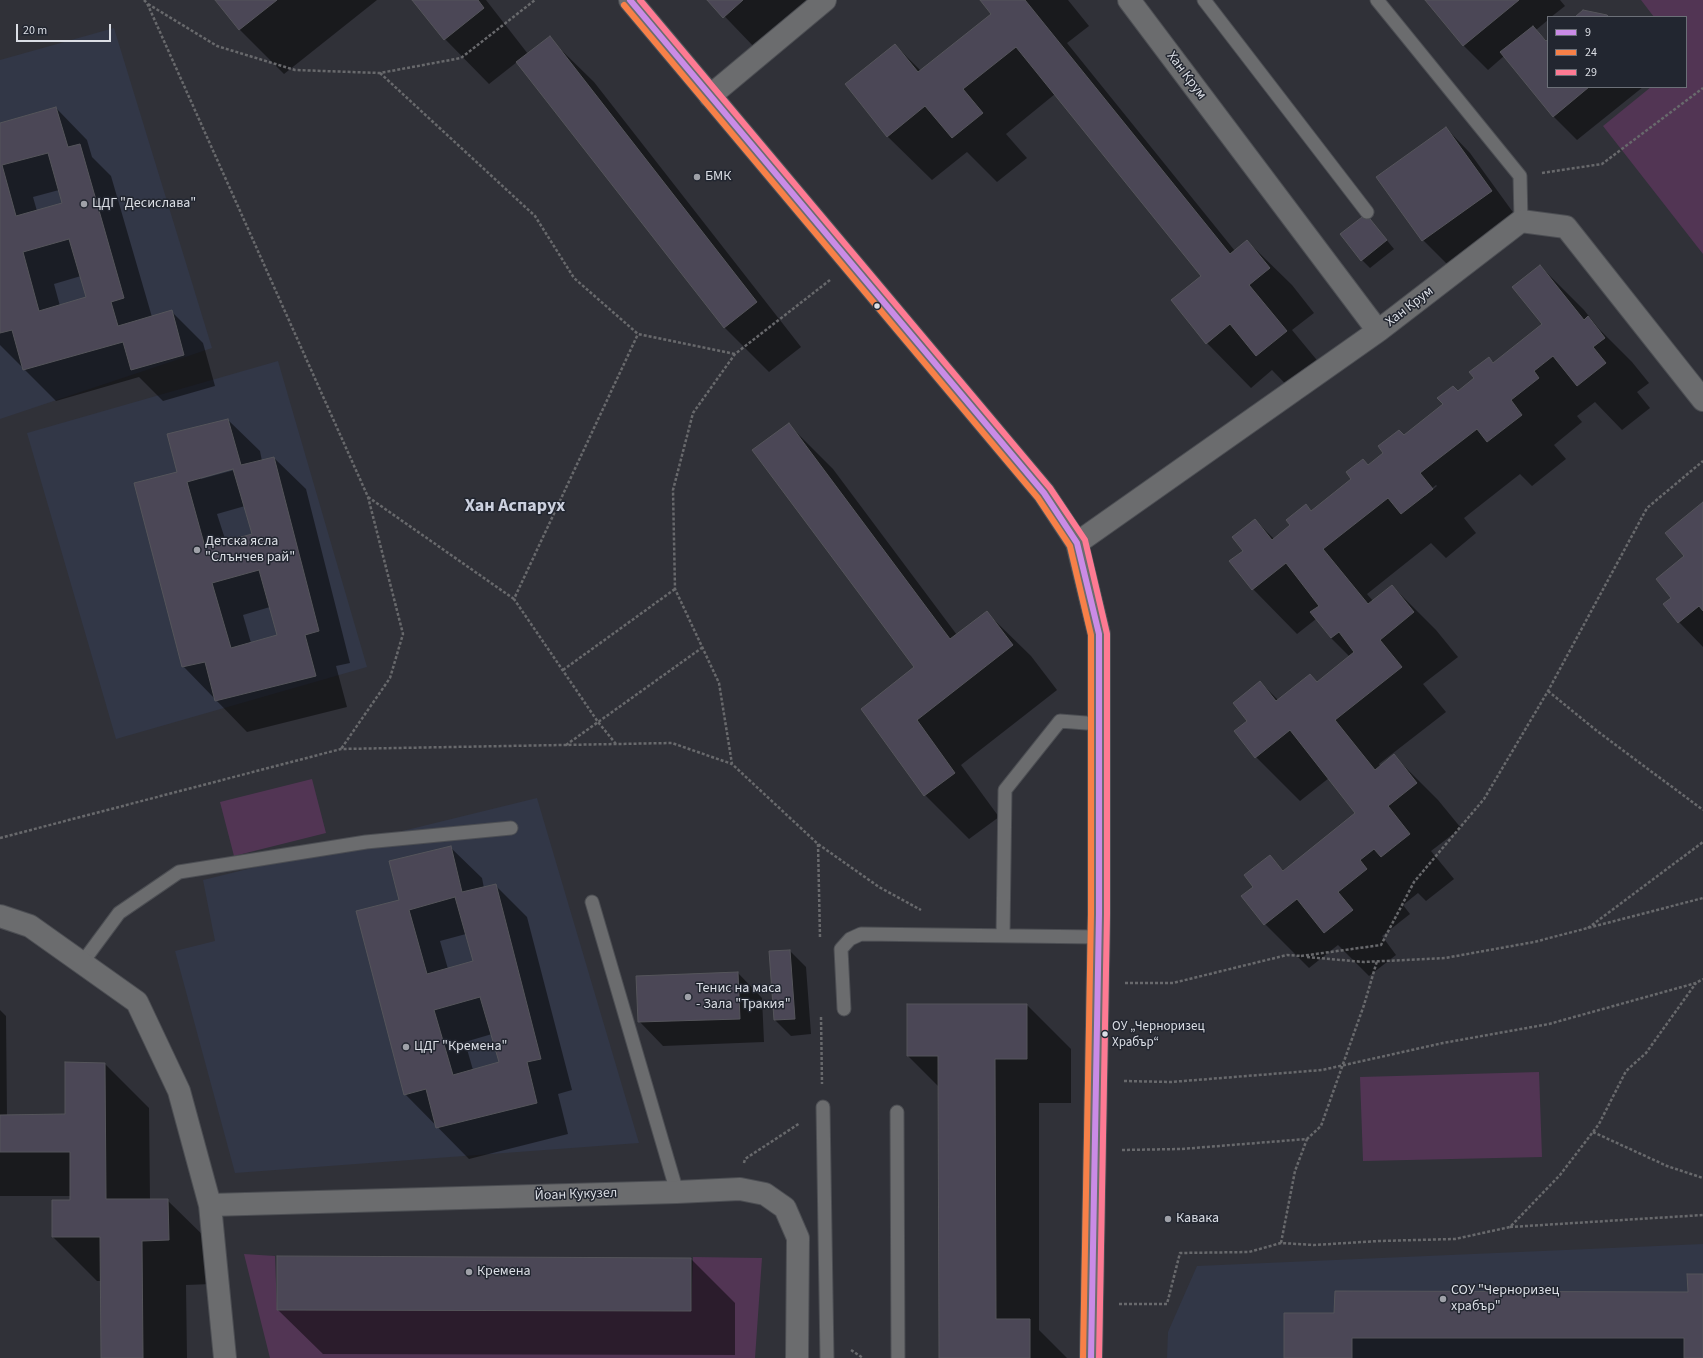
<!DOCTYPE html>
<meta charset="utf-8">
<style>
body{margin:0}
#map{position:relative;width:1703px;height:1358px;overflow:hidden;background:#303138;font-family:"Source Sans 3",sans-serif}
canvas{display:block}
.legend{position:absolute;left:1547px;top:16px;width:140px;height:72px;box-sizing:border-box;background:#222630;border:1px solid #6c7078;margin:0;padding:5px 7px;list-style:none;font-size:12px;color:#dbdee5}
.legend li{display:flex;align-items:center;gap:8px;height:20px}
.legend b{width:20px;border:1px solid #6c7078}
.scale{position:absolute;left:16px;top:24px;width:95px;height:18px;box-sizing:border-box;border:2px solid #dbdee5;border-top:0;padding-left:5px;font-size:12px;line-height:14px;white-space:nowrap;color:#dbdee5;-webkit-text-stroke:3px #222630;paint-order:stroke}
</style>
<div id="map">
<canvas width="1703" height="1358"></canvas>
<ul class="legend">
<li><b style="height:5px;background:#ca8be6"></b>9</li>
<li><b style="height:5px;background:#f78048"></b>24</li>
<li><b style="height:5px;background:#fe7a93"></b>29</li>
</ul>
<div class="scale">20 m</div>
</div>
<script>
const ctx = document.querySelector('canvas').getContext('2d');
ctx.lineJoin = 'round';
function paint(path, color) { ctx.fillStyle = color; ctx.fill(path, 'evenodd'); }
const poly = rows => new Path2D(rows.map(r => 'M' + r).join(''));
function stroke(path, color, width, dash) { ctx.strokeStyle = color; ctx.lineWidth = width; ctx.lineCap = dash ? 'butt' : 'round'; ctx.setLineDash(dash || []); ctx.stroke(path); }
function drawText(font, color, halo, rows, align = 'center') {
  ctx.font = font + ' "Source Sans 3",sans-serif'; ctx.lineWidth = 3; ctx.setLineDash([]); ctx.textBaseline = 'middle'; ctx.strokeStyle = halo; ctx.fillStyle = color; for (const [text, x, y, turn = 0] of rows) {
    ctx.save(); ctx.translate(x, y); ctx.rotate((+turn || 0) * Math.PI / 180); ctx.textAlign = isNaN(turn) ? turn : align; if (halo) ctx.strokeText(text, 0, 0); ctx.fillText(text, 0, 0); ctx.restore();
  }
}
paint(poly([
 [114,28,212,348,0,419,0,60],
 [278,361,367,667,116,739,27,433],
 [537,798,639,1143,235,1173,175,951,215,941,203,880],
 [1703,1244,1703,1358,1167,1358,1168,1332,1197,1266]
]), '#323747');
paint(poly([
 [1641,0,1703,0,1703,254,1603,126,1651,87,1686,87,1686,17,1654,17],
 [312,779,326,833,234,856,220,802],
 [1539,1072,1542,1157,1363,1161,1360,1077],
 [244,1254,275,1256,277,1310,691,1311,693,1257,762,1258,755,1358,270,1358]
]), '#523554');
paint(poly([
 [216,0,377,0,284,74,240,30],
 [413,0,486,0,528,54,549,38,594,82,801,347,769,372,724,327,517,62,489,84,445,39],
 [709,0,810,0,755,48],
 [981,0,1068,0,1089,26,1067,43,1235,251,1247,241,1292,285,1314,313,1292,330,1330,376,1301,400,1272,370,1251,388,1207,343,1202,276,1055,94,1006,134,1027,158,997,182,967,152,932,180,887,136,895,45,921,71,993,14],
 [1426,0,1560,0,1565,6,1551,17,1548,17,1548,20,1536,30,1547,41,1548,41,1548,87,1643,87,1577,140,1553,116,1504,56,1488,70,1464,46],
 [56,108,87,140,92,157,111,176,152,317,171,311,203,343,215,386,163,401,139,377,56,401,0,345,0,124],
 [59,190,63,204,37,211,33,197],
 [81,276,87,298,60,306,54,284],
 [1446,128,1470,153,1515,215,1447,264,1423,240],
 [1366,215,1394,249,1370,268,1362,260],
 [1540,266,1584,310,1599,329,1632,362,1649,383,1637,392,1650,408,1622,430,1595,402,1577,416,1582,422,1554,445,1566,459,1532,486,1520,474,1464,518,1476,533,1446,558,1431,543,1367,594,1373,601,1392,586,1436,630,1458,657,1423,684,1446,712,1379,764,1380,766,1394,756,1438,800,1461,828,1431,851,1454,879,1426,901,1418,893,1403,905,1410,914,1382,936,1396,955,1369,976,1338,945,1309,968,1265,924,1255,887,1270,856,1284,871,1357,813,1329,778,1300,801,1256,757,1248,721,1260,682,1278,700,1318,683,1350,657,1331,638,1316,619,1297,634,1253,589,1231,561,1245,551,1255,520,1274,539,1291,526,1306,506,1312,512,1353,479,1363,460,1369,466,1476,379,1489,358,1494,363,1543,324],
 [1436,485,1437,486,1425,496,1424,495],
 [228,420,260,451,262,461,274,458,306,489,350,663,336,666,347,707,247,732,183,666,178,473],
 [237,467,238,469,201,479,201,477],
 [245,506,253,535,226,542,217,514],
 [270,607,278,635,251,643,243,615],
 [788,424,833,469,957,635,986,612,1031,656,1057,690,961,765,999,817,969,839,925,795,862,709,915,667],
 [1703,503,1703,647,1679,622,1664,604,1672,598],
 [450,847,482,878,484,888,495,885,527,917,572,1090,558,1094,568,1134,469,1159,405,1094,400,901],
 [466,934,475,962,448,969,440,941],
 [492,1034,500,1063,473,1070,465,1042],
 [790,951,806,967,811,1034,791,1036,774,1019],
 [738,973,762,998,764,1042,663,1046,639,1021],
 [908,1005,1027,1005,1071,1049,1071,1103,1039,1103,1039,1330,1067,1358,940,1358,939,1087,908,1056],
 [0,1010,6,1016,7,1116,66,1115,105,1064,149,1108,150,1200,167,1200,212,1244,212,1284,186,1285,187,1358,102,1358,102,1281,97,1281,53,1237,71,1201,71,1196,0,1196],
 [278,1257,691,1259,735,1303,735,1355,323,1354,278,1310],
 [1703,1275,1703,1358,1285,1358,1335,1314,1689,1293]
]), '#0007');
const building = poly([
 [215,0,277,0,239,30,215,0],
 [412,0,478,0,484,8,444,40,412,0],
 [707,0,743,0,723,18,707,0],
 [980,0,1025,0,1230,254,1247,240,1270,268,1249,285,1287,331,1256,356,1230,324,1206,344,1171,300,1201,276,1016,47,963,89,983,113,952,138,925,106,887,137,845,84,895,44,918,72,991,14,980,0],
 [1425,0,1519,0,1463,46,1425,0],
 [1583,10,1607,15,1609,17,1575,17,1583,10],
 [1533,26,1546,41,1548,39,1548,87,1589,87,1553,117,1500,52,1533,26],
 [550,36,757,302,724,328,516,62,550,36],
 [56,107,68,147,80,144,124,298,111,302,118,326,172,310,184,355,131,370,123,342,23,370,12,330,0,333,0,123,56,107],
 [48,153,62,203,16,216,2,165,48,153],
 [69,239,86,297,39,311,23,252,69,239],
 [1446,127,1492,191,1422,241,1376,177,1446,127],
 [1366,214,1387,240,1361,261,1340,234,1366,214],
 [1540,265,1584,320,1588,316,1605,338,1593,347,1606,363,1577,386,1553,356,1534,371,1539,378,1511,400,1522,415,1487,442,1477,429,1420,473,1433,489,1401,514,1388,498,1323,549,1368,604,1392,585,1414,612,1380,640,1402,667,1335,720,1375,770,1394,754,1417,783,1388,806,1410,834,1381,857,1374,849,1360,860,1367,869,1338,892,1353,910,1324,933,1297,899,1264,925,1241,896,1253,887,1244,875,1270,855,1283,871,1355,813,1290,730,1255,758,1234,731,1247,721,1233,703,1260,681,1276,701,1310,674,1317,682,1354,652,1339,632,1331,638,1310,612,1319,606,1286,563,1252,590,1229,561,1243,551,1232,537,1255,519,1272,540,1290,525,1286,520,1306,504,1311,511,1351,479,1346,472,1363,459,1368,465,1383,453,1378,446,1399,430,1404,435,1443,404,1437,398,1453,386,1458,391,1474,378,1469,372,1489,357,1493,363,1542,324,1512,287,1540,265],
 [228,419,241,465,274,457,319,631,305,635,316,676,215,701,205,662,182,667,134,483,177,472,167,434,228,419],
 [233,469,252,534,205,547,187,482,233,469],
 [259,570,277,635,231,648,212,583,259,570],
 [789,423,950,639,987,611,1013,645,917,720,955,773,924,796,861,709,914,667,752,450,789,423],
 [1703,502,1703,611,1699,606,1678,623,1663,604,1671,598,1656,579,1684,556,1665,533,1703,502],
 [451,846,462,892,496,884,541,1059,527,1062,537,1103,436,1128,426,1089,404,1095,356,911,399,900,389,861,451,846],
 [455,897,473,961,427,974,409,910,455,897],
 [480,997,499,1062,453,1075,434,1010,480,997],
 [790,950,795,1019,774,1020,769,951,790,950],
 [738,972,740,1019,638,1022,636,976,738,972],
 [907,1004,1027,1004,1027,1059,995,1059,996,1319,1030,1319,1030,1358,939,1358,938,1056,907,1056,907,1004],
 [65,1062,105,1063,106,1199,168,1199,169,1240,142,1241,143,1358,101,1358,100,1237,52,1237,52,1200,70,1200,70,1152,0,1152,0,1115,65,1114,65,1062],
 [277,1256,691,1258,691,1311,277,1310,277,1256],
 [1687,1274,1703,1274,1703,1358,1684,1358,1684,1338,1352,1338,1352,1358,1284,1358,1284,1313,1334,1313,1335,1291,1688,1292,1687,1274]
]);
paint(building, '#4b4756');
stroke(building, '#55555b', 1);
const service = poly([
 [1204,0,1367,212],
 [1377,0,1520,176,1521,221],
 [592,902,677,1192],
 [1003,935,1005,790,1060,721,1099,724],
 [82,963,119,913,179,872,366,842,511,828],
 [844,1009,841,949,850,939,861,934,1098,937],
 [823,1107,827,1358],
 [897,1112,898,1358]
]);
const minor = poly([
 [1129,0,1378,331,1521,221,1566,227,1703,400],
 [710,96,825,0],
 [1077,543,1378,331],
 [0,916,30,926,137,1002,179,1091,210,1205,225,1358],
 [210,1205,677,1192,740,1189,765,1194,785,1208,798,1238,797,1358]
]);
const tertiary = poly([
 [630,0,1044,493,1077,543,1099,634,1099,914,1091,1358]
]);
stroke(service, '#4c4e53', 15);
stroke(minor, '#4c4e53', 24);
stroke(tertiary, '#4c4e53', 24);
stroke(poly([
 [144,0,147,3,368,497,403,634,390,678,341,749],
 [148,4,217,46,295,70,380,73,461,58,535,0],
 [380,73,535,216,574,278,638,334,735,354],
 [1542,173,1602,164,1703,88],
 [830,280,735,354,693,413,673,490,675,589,719,683,732,764,818,844,879,887,921,910],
 [368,497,514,599],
 [563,670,675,589],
 [1548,691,1597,731,1703,810],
 [616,744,598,722,514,599,638,334],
 [566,745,703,647],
 [0,838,341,749,672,743,732,764],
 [818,844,820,938],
 [1588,928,1703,842],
 [1301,956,1381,945,1414,882,1484,799,1548,691,1647,508,1703,461],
 [1307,957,1364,962,1445,958,1534,942,1703,898],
 [1125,983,1173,983,1287,955,1302,956],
 [821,1017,822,1084],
 [1124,1081,1171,1082,1322,1070,1443,1043,1549,1024,1696,983,1703,979],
 [1593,1132,1667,1166,1703,1178],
 [1122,1150,1181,1149,1307,1139,1321,1126,1364,1005,1377,961],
 [744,1163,745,1159,800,1123],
 [1510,1227,1703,1215],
 [1281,1243,1295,1171,1307,1139],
 [1119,1304,1167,1304,1180,1253,1249,1252,1281,1243,1314,1245,1379,1241,1455,1239,1510,1227,1560,1175,1599,1124,1626,1071,1646,1053,1696,983],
 [851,1350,863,1358]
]), '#68696c', 2.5, [3, 2]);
stroke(service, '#6b6c6e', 13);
stroke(minor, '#6b6c6e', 22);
stroke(tertiary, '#6b6c6e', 22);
stroke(poly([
 [630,0,1044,493,1077,543,1099,634,1099,914,1091,1358]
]), '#ca8be6', 6);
stroke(poly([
 [624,5,1038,498,1070,546,1091,635,1091,914,1083,1358]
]), '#f78048', 6);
stroke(poly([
 [640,0,1050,488,1085,540,1107,634,1107,914,1099,1358]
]), '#fe7a93', 6);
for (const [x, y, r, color] of [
 [697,177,4,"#9fa1a8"],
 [84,204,4,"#9fa1a8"],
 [877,306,3.5,"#dbdee5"],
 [197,550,4,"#9fa1a8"],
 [688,997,4,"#9fa1a8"],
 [1105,1034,3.5,"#dbdee5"],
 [406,1047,4,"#9fa1a8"],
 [1168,1219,4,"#9fa1a8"],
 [469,1272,4,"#9fa1a8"],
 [1443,1299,4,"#9fa1a8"]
]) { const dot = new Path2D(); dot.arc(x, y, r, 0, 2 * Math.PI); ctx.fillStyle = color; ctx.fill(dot); stroke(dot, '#222630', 1.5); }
drawText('13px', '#dbdee5', '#222630', [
 ["ОУ „Черноризец",1112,1027],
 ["Храбър“",1112,1043]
], 'left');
drawText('14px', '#dbdee5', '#222630', [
 ["Хан Крум",1186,76,53],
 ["Хан Крум",1410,307,-38],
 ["Йоан Кукузел",576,1195,-2]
]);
drawText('14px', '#dbdee5', '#222630', [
 ["БМК",705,177],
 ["ЦДГ \"Десислава\"",92,204],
 ["Детска ясла",205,542],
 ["\"Слънчев рай\"",205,558],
 ["Тенис на маса",696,989],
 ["- Зала \"Тракия\"",696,1005],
 ["ЦДГ \"Кремена\"",414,1047],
 ["Кавака",1176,1219],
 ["Кремена",477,1272],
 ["СОУ \"Черноризец",1451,1291],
 ["храбър\"",1451,1307]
], 'left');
drawText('bold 18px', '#cbd0de', '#222630', [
 ["Хан Аспарух",515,507]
]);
</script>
